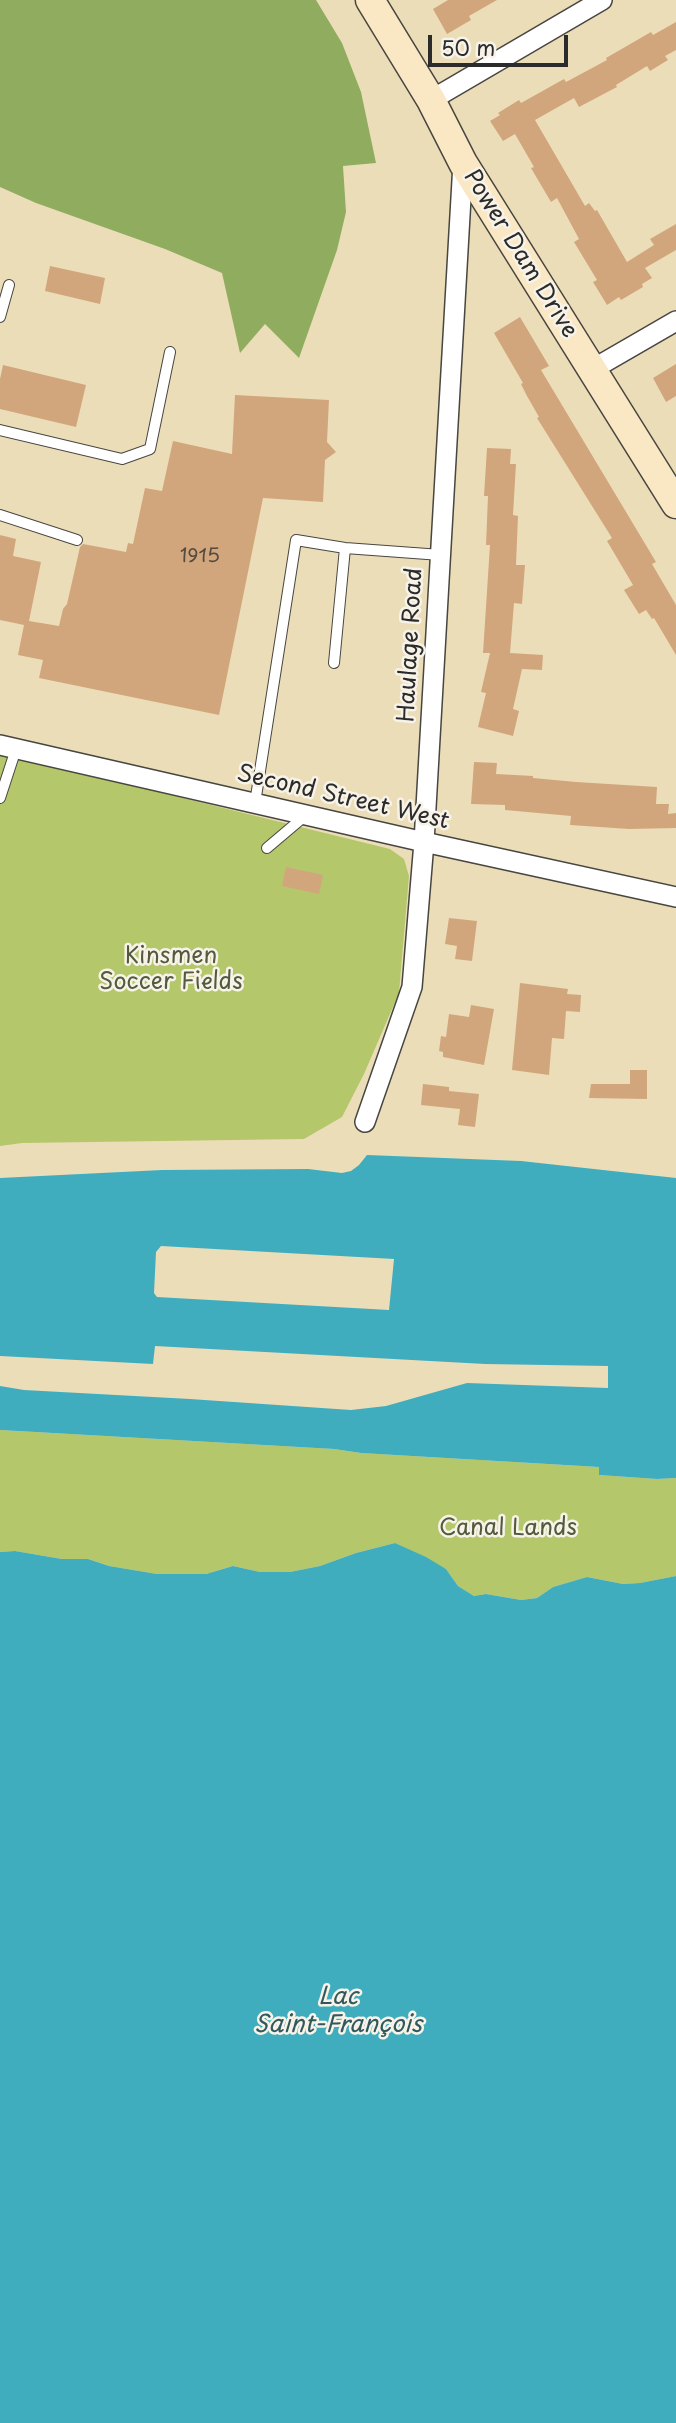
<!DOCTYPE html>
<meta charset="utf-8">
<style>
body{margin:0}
#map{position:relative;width:676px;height:2423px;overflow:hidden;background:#ecddb9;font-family:"Playpen Sans",sans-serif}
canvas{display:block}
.scale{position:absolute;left:428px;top:35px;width:140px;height:32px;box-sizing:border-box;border:4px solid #2b2b2b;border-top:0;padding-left:9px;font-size:21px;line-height:24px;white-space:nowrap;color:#2b2b2b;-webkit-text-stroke:5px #f7f3e8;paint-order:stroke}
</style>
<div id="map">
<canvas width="676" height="2423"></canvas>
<div class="scale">50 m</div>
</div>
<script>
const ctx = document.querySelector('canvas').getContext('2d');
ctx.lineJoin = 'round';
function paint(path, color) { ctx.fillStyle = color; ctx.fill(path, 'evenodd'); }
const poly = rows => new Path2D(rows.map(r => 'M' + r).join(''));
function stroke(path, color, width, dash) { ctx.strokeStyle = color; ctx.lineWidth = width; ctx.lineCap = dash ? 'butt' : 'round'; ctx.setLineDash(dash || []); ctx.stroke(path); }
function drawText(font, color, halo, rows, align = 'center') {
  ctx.font = font + ' "Playpen Sans",sans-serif'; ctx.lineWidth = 5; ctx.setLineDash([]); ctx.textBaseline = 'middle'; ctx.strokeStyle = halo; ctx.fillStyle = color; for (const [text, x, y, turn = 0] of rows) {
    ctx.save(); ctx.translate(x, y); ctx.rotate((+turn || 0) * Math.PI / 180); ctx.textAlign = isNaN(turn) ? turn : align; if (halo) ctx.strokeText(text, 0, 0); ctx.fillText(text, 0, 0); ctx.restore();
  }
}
paint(poly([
 [0,753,390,849,404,859,409,876,399,993,364,1074,342,1117,304,1139,22,1143,0,1146],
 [0,1430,334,1449,361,1453,599,1467,599,1475,657,1479,676,1478,676,1576,640,1583,623,1584,587,1577,553,1587,537,1598,521,1600,486,1594,474,1596,458,1586,446,1569,395,1543,356,1553,320,1566,290,1572,260,1572,233,1566,206,1574,157,1574,109,1566,88,1559,62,1559,15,1551,0,1552]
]), '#b5c76b');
paint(poly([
 [0,0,316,0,342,43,361,92,376,163,343,166,346,212,337,250,299,358,265,324,240,353,222,273,165,249,36,203,0,187]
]), '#90ac5f');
paint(poly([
 [367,1155,521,1161,676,1178,676,1478,657,1479,599,1475,599,1467,361,1453,334,1449,0,1430,0,1386,24,1390,190,1399,351,1410,386,1406,467,1383,608,1388,608,1366,485,1364,155,1346,153,1364,0,1356,0,1178,162,1170,308,1169,342,1173,351,1171,359,1165],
 [161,1246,394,1259,389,1310,157,1297,154,1293,156,1252],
 [395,1543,426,1557,446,1569,458,1586,474,1596,486,1594,521,1600,537,1598,553,1587,587,1577,623,1584,640,1583,676,1576,676,2423,0,2423,0,1552,15,1551,62,1559,88,1559,109,1566,157,1574,206,1574,233,1566,260,1572,290,1572,320,1566,356,1553]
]), '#40adbe');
paint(poly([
 [448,0,497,0,469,16,471,20,447,34,433,9],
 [676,22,676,50,665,56,668,60,650,71,647,66,616,85,617,87,579,107,574,98,535,120,585,206,589,203,595,211,597,210,627,262,654,245,650,239,676,224,676,250,645,268,652,278,642,284,643,287,621,300,619,297,607,305,593,282,597,280,574,242,579,239,557,198,551,202,531,168,534,167,515,134,503,141,490,121,500,115,498,113,519,100,521,103,564,79,566,82,607,60,606,58,651,32,653,35],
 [50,266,105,278,100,304,45,291],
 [520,317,549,366,541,370,656,562,652,564,676,605,676,655,654,618,652,619,646,610,639,614,624,590,633,585,607,541,612,538,537,418,539,417,527,396,521,384,523,383,494,333],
 [676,364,676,396,666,402,653,378],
 [3,365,86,385,76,427,0,409,0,379],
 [235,395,329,400,327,442,336,452,325,460,323,502,263,498,219,715,39,678,43,660,18,655,24,625,0,620,0,535,16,539,13,556,41,562,29,621,59,626,63,609,67,604,80,547,83,544,126,552,128,543,133,544,145,488,162,491,173,441,232,454],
 [487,448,511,449,510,464,516,464,513,515,518,516,516,565,525,565,522,604,514,603,510,653,543,655,542,670,522,669,513,709,519,711,513,736,478,727,486,693,481,692,490,653,483,653,490,545,486,545,488,496,484,496],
 [474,762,497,763,496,774,533,776,533,778,576,782,657,787,656,804,669,804,668,814,676,813,676,828,629,829,570,825,571,816,505,810,505,805,471,804],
 [286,867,323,875,319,894,282,886],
 [449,918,477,921,472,961,455,959,457,946,445,944],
 [520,983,568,989,567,994,581,995,580,1012,566,1011,564,1039,552,1038,549,1075,512,1070],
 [471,1005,494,1009,484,1065,443,1057,443,1052,439,1051,441,1036,446,1037,449,1014,469,1017],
 [630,1070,647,1070,647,1099,589,1098,591,1084,630,1084],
 [423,1084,449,1087,449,1091,479,1094,475,1127,458,1125,460,1109,421,1105]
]), '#d2a67c');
const service = poly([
 [0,317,9,285],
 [0,430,122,459,150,449,170,352],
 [0,515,77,540],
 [334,663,345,548],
 [0,798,16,749],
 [255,803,296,540,345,548,441,555],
 [267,848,306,815]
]);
const minor = poly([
 [431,100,602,0],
 [593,369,676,321],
 [0,745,424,842,676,897],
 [365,1122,412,987,424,842,463,163]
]);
const secondary = poly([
 [370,0,431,100,463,163,676,504]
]);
stroke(service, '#484640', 12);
stroke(minor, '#484640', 22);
stroke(secondary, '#484640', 31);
stroke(service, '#fff', 10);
stroke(minor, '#fff', 19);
stroke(secondary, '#fae7c3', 28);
drawText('19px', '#554a3f', null, [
 ["1915",200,557]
]);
drawText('23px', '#2b2b2b', '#f7f3e8', [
 ["Power Dam Drive",520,254,58],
 ["Haulage Road",411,645,-87],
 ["Second Street West",343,798,13]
]);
drawText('23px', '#545a3e', '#f7f3e8', [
 ["Kinsmen",171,957],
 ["Soccer Fields",171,983],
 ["Canal Lands",508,1529]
]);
drawText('italic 24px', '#32585e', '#f7f3e8', [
 ["Lac",338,1997],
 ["Saint-François",338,2025]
]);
</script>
